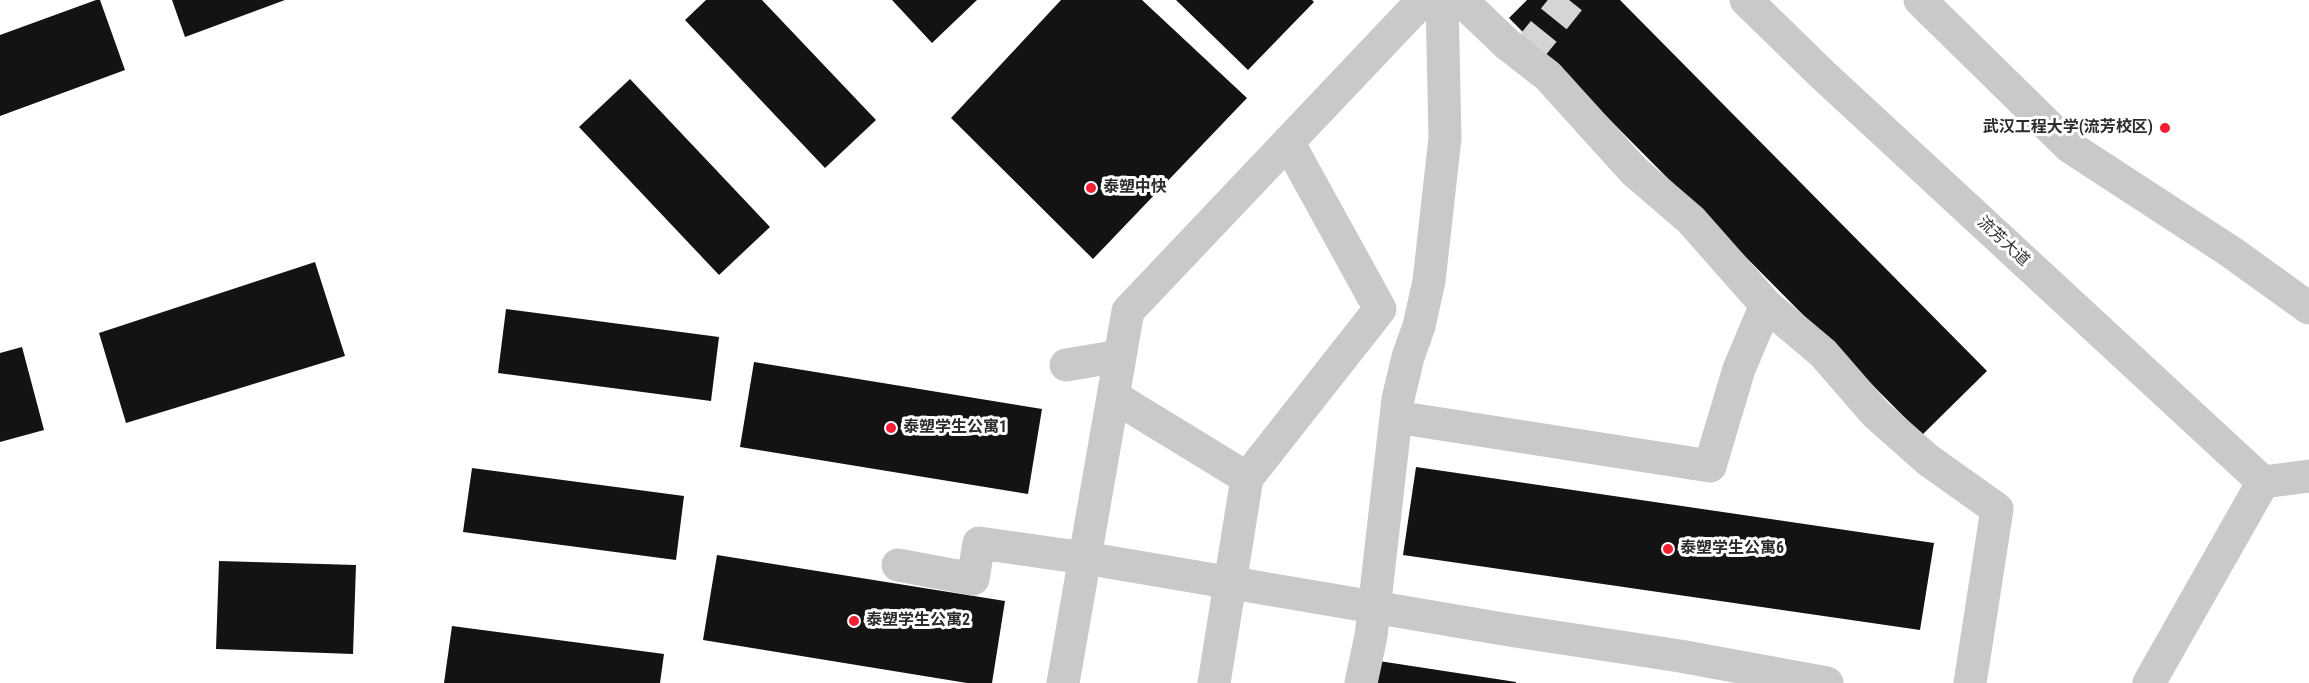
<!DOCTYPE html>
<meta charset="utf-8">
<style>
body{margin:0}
canvas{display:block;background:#fff}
</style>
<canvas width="2309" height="683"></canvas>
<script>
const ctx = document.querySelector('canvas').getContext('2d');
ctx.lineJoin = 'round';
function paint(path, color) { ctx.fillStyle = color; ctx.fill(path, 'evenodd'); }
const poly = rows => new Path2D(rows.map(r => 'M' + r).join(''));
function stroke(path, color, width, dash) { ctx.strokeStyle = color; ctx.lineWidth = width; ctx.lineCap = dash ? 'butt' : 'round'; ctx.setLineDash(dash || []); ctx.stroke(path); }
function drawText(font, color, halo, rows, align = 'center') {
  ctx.font = font + ' "Roboto Condensed","Noto Sans SC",sans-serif'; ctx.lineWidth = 6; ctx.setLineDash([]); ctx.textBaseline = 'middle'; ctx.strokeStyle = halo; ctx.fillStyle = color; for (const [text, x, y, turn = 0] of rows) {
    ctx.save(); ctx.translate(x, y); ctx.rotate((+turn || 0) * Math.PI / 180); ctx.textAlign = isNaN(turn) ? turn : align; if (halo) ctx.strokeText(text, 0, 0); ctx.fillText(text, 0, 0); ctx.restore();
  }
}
paint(poly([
 [96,0,100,0,125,70,0,116,0,35],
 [172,0,285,0,185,37],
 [706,0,762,0,876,120,825,168,685,20],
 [892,0,977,0,932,43],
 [1061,0,1142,0,1247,98,1093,259,951,118],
 [1176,0,1312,0,1314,2,1248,70],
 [1527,0,1620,0,1987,371,1922,435,1509,18],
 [630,79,770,227,719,275,579,127],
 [315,262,345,356,126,423,99,333],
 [506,309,719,337,711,401,498,373],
 [22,347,44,430,0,442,0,353],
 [754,362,1042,409,1028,494,740,447],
 [1416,467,1934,543,1920,630,1403,555],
 [472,468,684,496,676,560,463,532],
 [717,555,1005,601,992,683,967,683,703,640],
 [219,561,356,565,353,654,216,649],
 [452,626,664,654,660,683,444,683],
 [1379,661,1516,682,1516,683,1376,683]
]), '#131313');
stroke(poly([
 [1523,57,1569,0]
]), '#d5d5d5', 33, [33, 16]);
stroke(poly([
 [1461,0,1507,44,1548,76,1634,171,1691,220,1766,305,1823,353,1876,414,1928,460,1997,509,1970,683],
 [1746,0,1823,75,2263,482],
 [1920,0,2070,147,2231,252,2309,308],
 [1066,365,1120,356],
 [1113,396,1247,478],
 [1396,417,1710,466,1739,369,1766,305],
 [2263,482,2309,476],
 [898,565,973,579,979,543,1085,558,1509,630,1680,656,1827,683],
 [1063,683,1128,311,1423,0],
 [1214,683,1247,478,1380,309,1288,142],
 [1361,683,1371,636,1398,399,1408,357,1419,326,1429,281,1445,138,1442,0],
 [2149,683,2263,482]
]), '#c9c9c9', 33);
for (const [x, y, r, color] of [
 [2165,128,6,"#f41e32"],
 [1091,188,6,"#f41e32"],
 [891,428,6,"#f41e32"],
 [1668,549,6,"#f41e32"],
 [854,621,6,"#f41e32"]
]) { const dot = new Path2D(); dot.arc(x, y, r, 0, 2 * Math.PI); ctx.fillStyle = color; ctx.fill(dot); stroke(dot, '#fff', 2); }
drawText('bold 16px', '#2c2c2c', '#fff', [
 ["武汉工程大学(流芳校区)",2153,128,"right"],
 ["泰塑中快",1103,188],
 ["泰塑学生公寓1",903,428],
 ["泰塑学生公寓6",1680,549],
 ["泰塑学生公寓2",866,621]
], 'left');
drawText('16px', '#2c2c2c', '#fff', [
 ["流芳大道",2003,242,43]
]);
</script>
